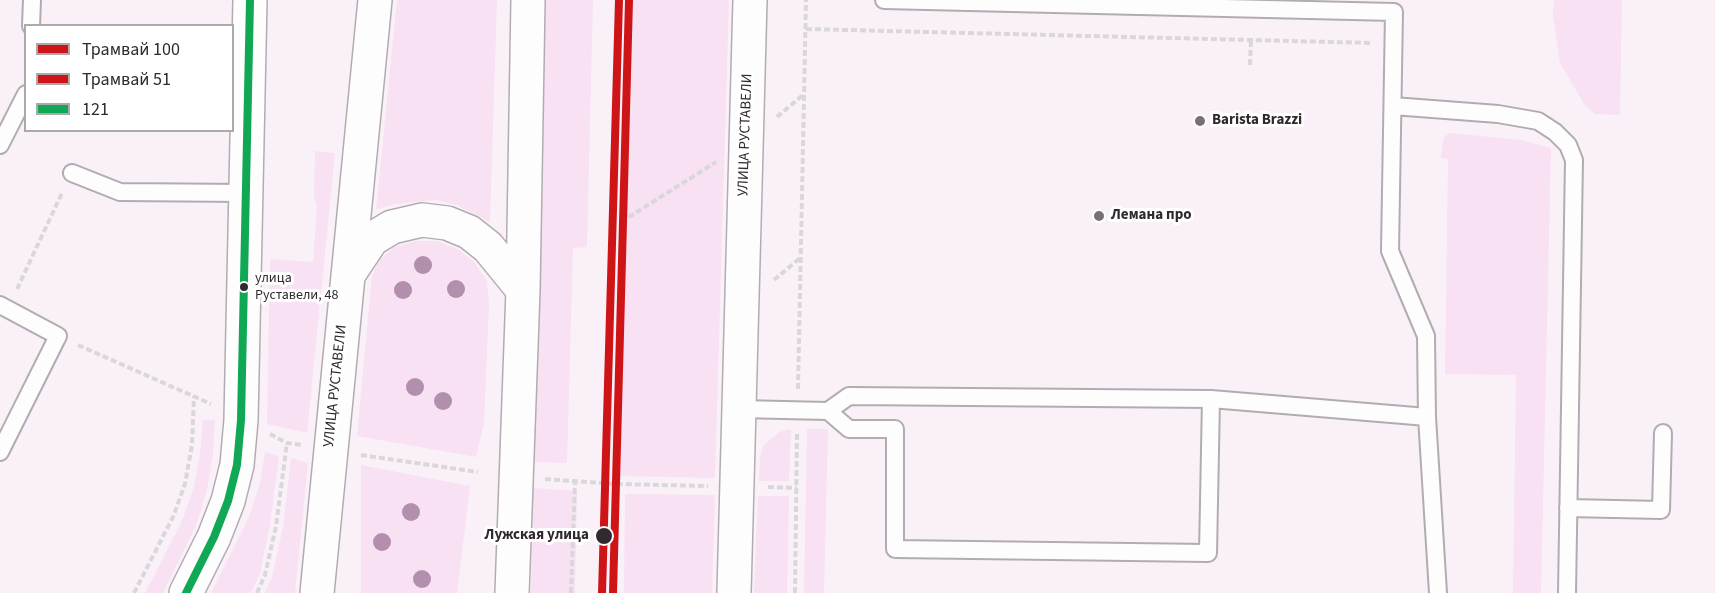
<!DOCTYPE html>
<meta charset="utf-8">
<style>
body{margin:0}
#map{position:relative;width:1715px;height:593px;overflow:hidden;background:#faf1f8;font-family:"Source Sans 3",sans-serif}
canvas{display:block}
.legend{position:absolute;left:24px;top:24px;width:210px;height:108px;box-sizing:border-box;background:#fff;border:2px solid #aca9ab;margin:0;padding:8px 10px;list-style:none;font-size:18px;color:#30292e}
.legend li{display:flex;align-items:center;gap:12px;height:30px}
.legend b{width:30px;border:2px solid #aca9ab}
</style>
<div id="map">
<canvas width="1715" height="593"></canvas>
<ul class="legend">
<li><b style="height:8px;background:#ce1417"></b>Трамвай 100</li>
<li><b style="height:8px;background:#ce1417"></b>Трамвай 51</li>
<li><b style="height:8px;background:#10a855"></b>121</li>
</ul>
</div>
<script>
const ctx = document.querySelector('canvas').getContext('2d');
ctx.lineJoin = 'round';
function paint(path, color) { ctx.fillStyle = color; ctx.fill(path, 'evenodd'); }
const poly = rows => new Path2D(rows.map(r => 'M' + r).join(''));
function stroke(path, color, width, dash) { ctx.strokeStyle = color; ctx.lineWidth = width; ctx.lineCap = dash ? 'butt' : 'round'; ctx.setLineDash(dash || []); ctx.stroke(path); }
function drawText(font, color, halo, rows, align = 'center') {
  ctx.font = font + ' "Source Sans 3",sans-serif'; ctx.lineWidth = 6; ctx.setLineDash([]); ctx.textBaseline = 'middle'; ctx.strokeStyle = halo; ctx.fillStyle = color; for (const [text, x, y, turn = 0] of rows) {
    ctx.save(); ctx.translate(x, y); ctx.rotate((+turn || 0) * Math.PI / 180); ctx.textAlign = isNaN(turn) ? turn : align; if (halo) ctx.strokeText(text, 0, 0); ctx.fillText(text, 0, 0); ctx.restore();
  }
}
paint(poly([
 [397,0,497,0,490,222,457,205,436,200,395,204,376,210],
 [546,0,593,0,587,247,573,248,567,463,533,462],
 [627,0,729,0,715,478,614,476],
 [1554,0,1622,0,1620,115,1595,114,1584,104,1560,63,1553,16],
 [1450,133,1521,140,1551,148,1541,593,1513,593,1516,375,1445,374,1448,159,1441,158,1443,141,1445,136],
 [315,151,335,153,307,433,267,424,270,259,313,262,317,206,314,198],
 [416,241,437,241,459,250,474,262,487,281,489,303,484,424,476,457,357,436,372,275,380,259,395,247],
 [203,420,215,420,213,454,207,490,196,526,163,593,145,593,182,521,194,487,200,453],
 [791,429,789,481,759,481,760,456,764,445,779,432],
 [807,429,828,429,824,593,804,593],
 [265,452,279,456,270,525,260,573,251,593,211,593,249,517,260,483],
 [291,458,308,463,295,593,265,593,272,577,283,527],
 [361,465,470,486,457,593,361,593],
 [533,488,577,491,575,593,531,593],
 [625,494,715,495,712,593,624,593],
 [758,496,789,496,787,593,754,593]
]), '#f7e1f3');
const lane = poly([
 [884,0,1394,12,1390,251,1426,336,1427,417,1438,593],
 [31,26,32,0],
 [1393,106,1498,114,1538,121,1555,132,1568,145,1574,160,1567,593],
 [0,145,26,94],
 [72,173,120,192,246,193],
 [0,305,58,336,0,452],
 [1211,399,1427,417],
 [739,409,828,411,849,396,1211,399,1208,553,895,549,895,429,849,429,828,411],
 [1568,508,1661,510,1663,433]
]);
const street = poly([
 [186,593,214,537,228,501,237,465,241,420,250,0],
 [734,593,750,0]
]);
const primary = poly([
 [348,275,372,239,392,227,422,220,447,223,469,232,488,247,523,290],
 [317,593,375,0],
 [512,593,523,290,528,0]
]);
stroke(lane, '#b2acb1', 20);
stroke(street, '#b2acb1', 36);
stroke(primary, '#b2acb1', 36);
stroke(poly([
 [806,29,1372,43],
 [1250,65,1251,39],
 [777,117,804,94],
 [621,222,716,162],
 [774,280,800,258],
 [17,289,62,193],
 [78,345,211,404],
 [798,389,806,0],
 [270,434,287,443,302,445],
 [361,455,478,472],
 [545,479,616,484,708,486],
 [768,487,797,488],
 [134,593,173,517,185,484,192,445,194,396],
 [257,593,265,575,276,526,287,443],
 [571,593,575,482],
 [795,593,797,433]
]), '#d9d7d9', 4, [6, 3]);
stroke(lane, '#fefdfe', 16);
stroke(street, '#fefdfe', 33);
stroke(primary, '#fefdfe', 33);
stroke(poly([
 [186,593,214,537,228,501,237,465,241,420,250,0]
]), '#10a855', 8);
stroke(poly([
 [602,593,619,0]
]), '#ce1417', 8);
stroke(poly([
 [613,593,629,0]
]), '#ce1417', 8);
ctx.fillStyle = '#b28fad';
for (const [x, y] of [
 [423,265],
 [456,289],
 [403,290],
 [415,387],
 [443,401],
 [411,512],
 [382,542],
 [422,579]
]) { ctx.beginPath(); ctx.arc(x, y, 9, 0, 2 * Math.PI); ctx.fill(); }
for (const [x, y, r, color] of [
 [1200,121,6,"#776f75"],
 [1099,216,6,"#776f75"],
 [244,287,5,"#30292e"],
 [604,536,9,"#30292e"]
]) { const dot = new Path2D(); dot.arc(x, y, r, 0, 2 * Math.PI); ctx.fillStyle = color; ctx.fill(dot); stroke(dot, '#fff', 2); }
drawText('14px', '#30292e', '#fff', [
 ["улица",255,279],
 ["Руставели, 48",255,296]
], 'left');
drawText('bold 15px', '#30292e', '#fff', [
 ["Barista Brazzi",1212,121],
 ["Лемана про",1111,216]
], 'left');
drawText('15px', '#30292e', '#fff', [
 ["УЛИЦА РУСТАВЕЛИ",746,135,-88],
 ["УЛИЦА РУСТАВЕЛИ",336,386,-84]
]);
drawText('bold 15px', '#30292e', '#fff', [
 ["Лужская улица",589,536]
], 'right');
</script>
